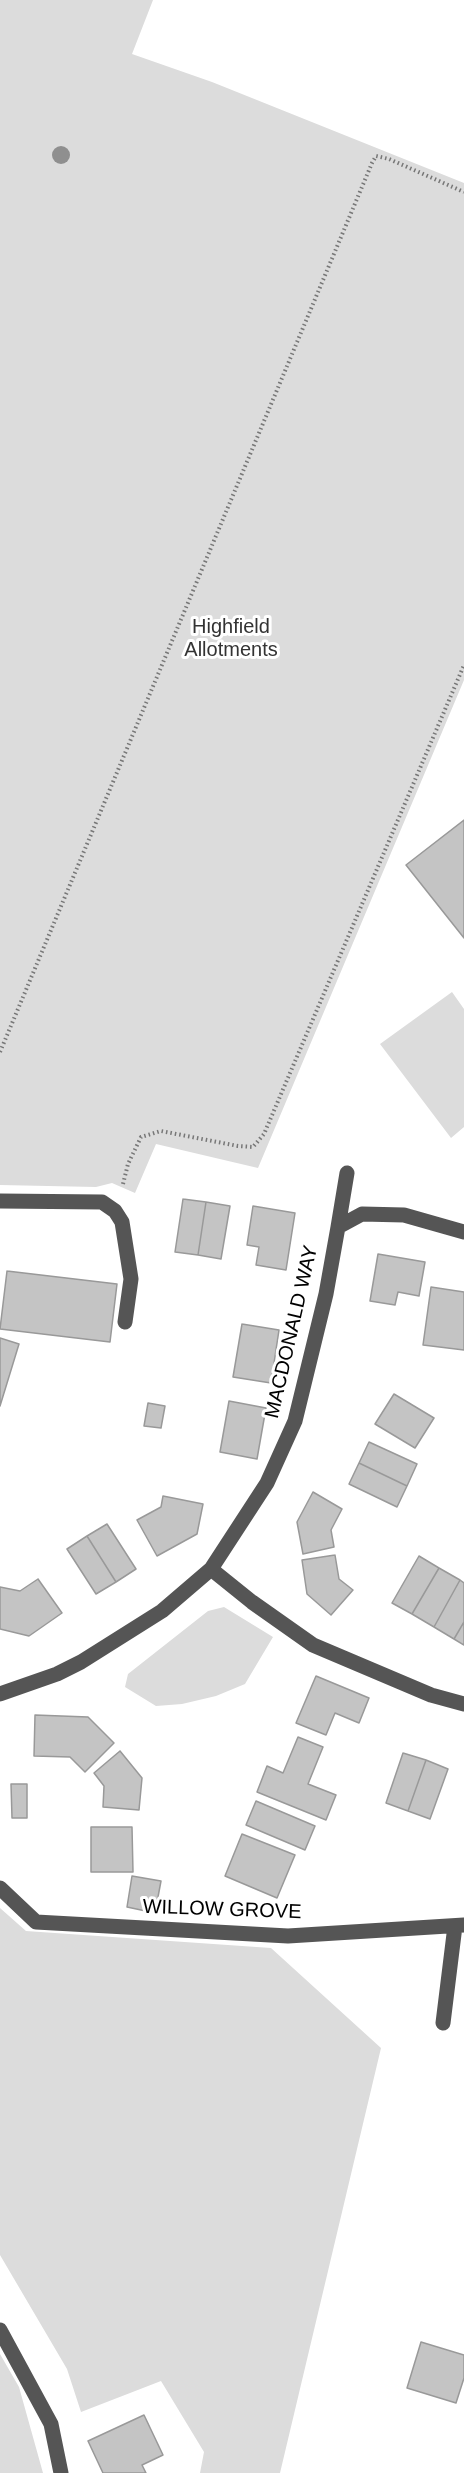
<!DOCTYPE html>
<style>
body{margin:0}
canvas{display:block;background:#fff}
</style>
<canvas width="464" height="2473"></canvas>
<script>
const ctx = document.querySelector('canvas').getContext('2d');
ctx.lineJoin = 'round';
function paint(path, color) { ctx.fillStyle = color; ctx.fill(path, 'evenodd'); }
const poly = rows => new Path2D(rows.map(r => 'M' + r).join(''));
function stroke(path, color, width, dash) { ctx.strokeStyle = color; ctx.lineWidth = width; ctx.lineCap = dash ? 'butt' : 'round'; ctx.setLineDash(dash || []); ctx.stroke(path); }
function drawText(font, color, halo, rows, align = 'center') {
  ctx.font = font + ' Arial,sans-serif'; ctx.lineWidth = 6; ctx.setLineDash([]); ctx.textBaseline = 'middle'; ctx.strokeStyle = halo; ctx.fillStyle = color; for (const [text, x, y, turn = 0] of rows) {
    ctx.save(); ctx.translate(x, y); ctx.rotate((+turn || 0) * Math.PI / 180); ctx.textAlign = isNaN(turn) ? turn : align; if (halo) ctx.strokeText(text, 0, 0); ctx.fillText(text, 0, 0); ctx.restore();
  }
}
paint(poly([
 [0,0,153,0,132,54,212,82,464,183,464,680,258,1168,156,1144,135,1193,112,1183,96,1187,0,1185],
 [452,992,464,1009,464,1127,451,1138,380,1044],
 [224,1607,273,1637,245,1684,216,1696,182,1704,156,1706,125,1687,128,1674,208,1611],
 [0,1908,26,1931,271,1948,381,2048,280,2473,200,2473,204,2452,161,2381,81,2412,67,2369,0,2255],
 [0,2354,19,2387,43,2473,0,2473]
]), '#dcdcdc');
const building = poly([
 [464,820,464,938,406,865,464,820],
 [183,1199,206,1202,198,1255,175,1252,183,1199],
 [206,1202,230,1206,221,1259,198,1255,206,1202],
 [253,1206,295,1213,286,1270,256,1265,259,1247,247,1245,253,1206],
 [378,1254,425,1262,419,1296,398,1292,395,1305,370,1301,378,1254],
 [7,1271,117,1284,110,1342,0,1329,7,1271],
 [431,1287,464,1292,464,1350,423,1345,431,1287],
 [242,1324,279,1330,271,1383,233,1377,242,1324],
 [0,1338,19,1344,0,1406,0,1338],
 [394,1394,434,1418,415,1448,375,1424,394,1394],
 [229,1401,266,1408,257,1459,220,1452,229,1401],
 [148,1403,165,1406,161,1428,144,1426,148,1403],
 [369,1442,417,1464,407,1486,359,1463,369,1442],
 [359,1463,407,1486,397,1507,349,1484,359,1463],
 [313,1492,342,1509,331,1530,334,1547,303,1554,297,1522,313,1492],
 [163,1496,203,1504,197,1534,157,1556,137,1520,161,1507,163,1496],
 [107,1524,136,1569,116,1582,87,1536,107,1524],
 [87,1536,116,1582,96,1594,67,1549,87,1536],
 [335,1555,339,1579,353,1590,331,1615,307,1594,302,1560,335,1555],
 [419,1556,439,1568,412,1614,392,1603,419,1556],
 [439,1568,460,1580,434,1627,412,1614,439,1568],
 [38,1579,62,1613,29,1636,0,1629,0,1587,20,1591,38,1579],
 [460,1580,464,1583,464,1622,454,1639,434,1627,460,1580],
 [464,1622,464,1645,454,1639,464,1622],
 [316,1676,369,1698,359,1723,335,1713,326,1735,296,1723,316,1676],
 [35,1715,88,1717,114,1743,85,1772,70,1757,34,1756,35,1715],
 [298,1737,323,1747,308,1784,336,1795,326,1820,257,1792,267,1766,283,1773,298,1737],
 [120,1751,142,1778,139,1810,103,1807,104,1786,94,1773,120,1751],
 [403,1753,426,1760,408,1811,386,1803,403,1753],
 [426,1760,448,1769,430,1819,408,1811,426,1760],
 [11,1784,27,1784,27,1818,12,1818,11,1784],
 [256,1801,315,1826,305,1850,246,1825,256,1801],
 [91,1827,132,1827,133,1872,91,1872,91,1827],
 [242,1834,295,1855,277,1898,225,1876,242,1834],
 [132,1876,161,1881,155,1913,127,1907,132,1876],
 [421,2342,464,2355,464,2378,456,2403,407,2388,421,2342],
 [144,2415,163,2455,142,2465,146,2473,103,2473,88,2441,144,2415]
]);
paint(building, '#c4c4c4');
stroke(building, '#999', 1.5);
stroke(poly([
 [0,1052,372,163,376,156,389,159,464,192],
 [123,1184,128,1164,141,1137,161,1131,238,1146,253,1147,264,1134,464,665]
]), '#777', 4, [1.5, 3]);
stroke(poly([
 [0,1201,102,1202,115,1211,122,1222,131,1279,125,1322],
 [338,1227,347,1173],
 [211,1569,267,1483,295,1421,326,1294,338,1227,362,1214,404,1215,464,1232],
 [0,1694,57,1674,81,1662,162,1611,211,1569,252,1602,313,1645,431,1695,464,1704],
 [0,1888,36,1922,288,1936,464,1925],
 [443,2023,455,1926],
 [0,2330,51,2424,61,2473]
]), '#555', 15);
ctx.fillStyle = '#8f8f8f';
for (const [x, y] of [
 [61,155]
]) { ctx.beginPath(); ctx.arc(x, y, 9, 0, 2 * Math.PI); ctx.fill(); }
drawText('20px', '#333', '#fff', [
 ["Highfield",231,627],
 ["Allotments",231,650]
]);
drawText('20px', '#000', '#fff', [
 ["MACDONALD WAY",292,1332,-77],
 ["WILLOW GROVE",222,1910,2]
]);
</script>
